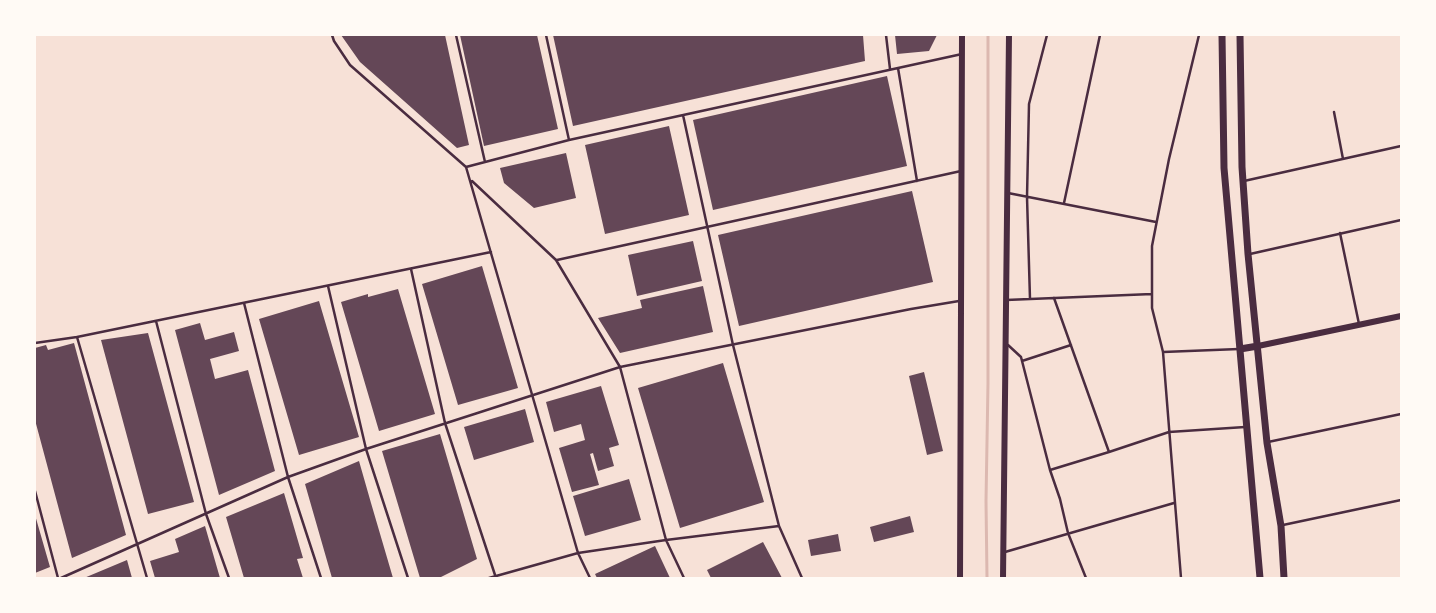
<!DOCTYPE html>
<style>
body{margin:0}
#map{position:relative;width:1436px;height:613px;overflow:hidden;background:#f7e1d7;font-family:Overpass,sans-serif}
canvas{display:block}
.frame{position:absolute;inset:0;border:36px solid #fffaf5;pointer-events:none}
</style>
<div id="map">
<canvas width="1436" height="613"></canvas>
<div class="frame"></div>
</div>
<script>
const ctx = document.querySelector('canvas').getContext('2d');
ctx.lineJoin = 'round';
const poly = rows => new Path2D(rows.map(r => 'M' + r).join(''));
function stroke(path, color, width, dash) { ctx.strokeStyle = color; ctx.lineWidth = width; ctx.lineCap = dash ? 'butt' : 'round'; ctx.setLineDash(dash || []); ctx.stroke(path); }
function paint(path, color) { ctx.fillStyle = color; ctx.fill(path, 'evenodd'); }
stroke(poly([
 [987,578,986,501,988,383,988,35]
]), '#dcb8b0', 3);
paint(poly([
 [341,35,445,35,469,145,457,148,360,62],
 [460,35,537,35,558,129,484,146],
 [553,35,863,35,865,61,573,126],
 [895,35,937,35,929,51,897,54],
 [887,76,907,166,713,210,693,120],
 [669,126,689,215,605,234,585,145],
 [566,153,576,198,534,208,504,183,500,168],
 [912,191,933,282,739,326,718,235],
 [693,241,702,281,637,296,628,255],
 [482,266,518,388,458,405,422,284],
 [703,286,713,332,620,353,598,318,642,308,640,300],
 [398,289,435,414,379,431,341,302,368,294,368,297],
 [319,301,359,437,299,455,259,319],
 [200,323,205,340,234,332,239,351,210,359,215,379,248,370,275,471,219,495,175,330],
 [148,333,194,502,148,514,101,340],
 [74,343,126,535,72,558,35,420,35,348,46,345,48,350],
 [723,363,764,502,680,528,638,388],
 [924,372,943,451,927,455,909,376],
 [601,386,619,445,609,448,614,466,598,471,593,453,590,454,599,485,572,492,559,448,585,440,581,424,554,432,546,402],
 [525,409,534,442,474,460,464,427],
 [440,434,477,559,439,578,420,578,382,451],
 [359,461,371,503,393,578,332,578,305,484],
 [629,479,641,520,585,536,573,496],
 [284,493,303,558,297,559,303,578,244,578,226,517],
 [35,515,50,567,35,573],
 [910,516,914,532,874,542,870,527],
 [205,526,220,578,155,578,150,561,179,552,175,539],
 [838,534,841,551,811,556,808,540],
 [763,542,782,578,711,578,707,570],
 [655,546,670,578,597,578,595,574],
 [127,560,132,578,84,578]
]), '#644757');
stroke(poly([
 [332,35,334,41,350,65,466,167,578,553,590,578],
 [456,35,485,162],
 [546,35,569,140],
 [886,35,890,69],
 [898,68,917,181],
 [1334,112,1343,159],
 [683,115,733,345,779,526],
 [466,167,569,140,962,54],
 [472,181,556,260,620,367,666,540,684,578],
 [1244,181,1401,146],
 [1008,193,1156,222],
 [1064,203,1100,35],
 [1340,233,1359,324],
 [1250,254,1401,220],
 [557,260,961,171],
 [411,269,445,423,496,578],
 [328,286,366,449,408,578],
 [1054,298,1109,452],
 [1030,299,1027,197,1029,104,1047,35],
 [1006,300,1152,294],
 [244,303,288,477,321,578],
 [156,321,206,514,229,578],
 [77,337,147,578],
 [35,343,77,337,491,252],
 [1008,345,1021,357,1050,470,1060,499,1068,533,1086,578],
 [1163,352,1239,349],
 [1022,361,1071,345],
 [1268,442,1401,414],
 [1050,470,1109,452,1169,432,1245,427],
 [35,491,58,578],
 [1283,525,1401,500],
 [1005,552,1174,503],
 [61,578,288,477,366,449,620,367,911,309,959,301],
 [489,578,578,553,666,540,779,526,802,578],
 [1181,578,1163,352,1152,308,1152,246,1169,159,1199,35]
]), '#4a2c40', 2.5);
stroke(poly([
 [1258,346,1401,316],
 [960,578,962,35],
 [1003,578,1009,35]
]), '#4a2c40', 6);
stroke(poly([
 [1222,35,1224,168,1260,578],
 [1240,35,1242,167,1248,254,1267,443,1281,526,1284,578],
 [1240,349,1258,346]
]), '#4a2c40', 7);
</script>
